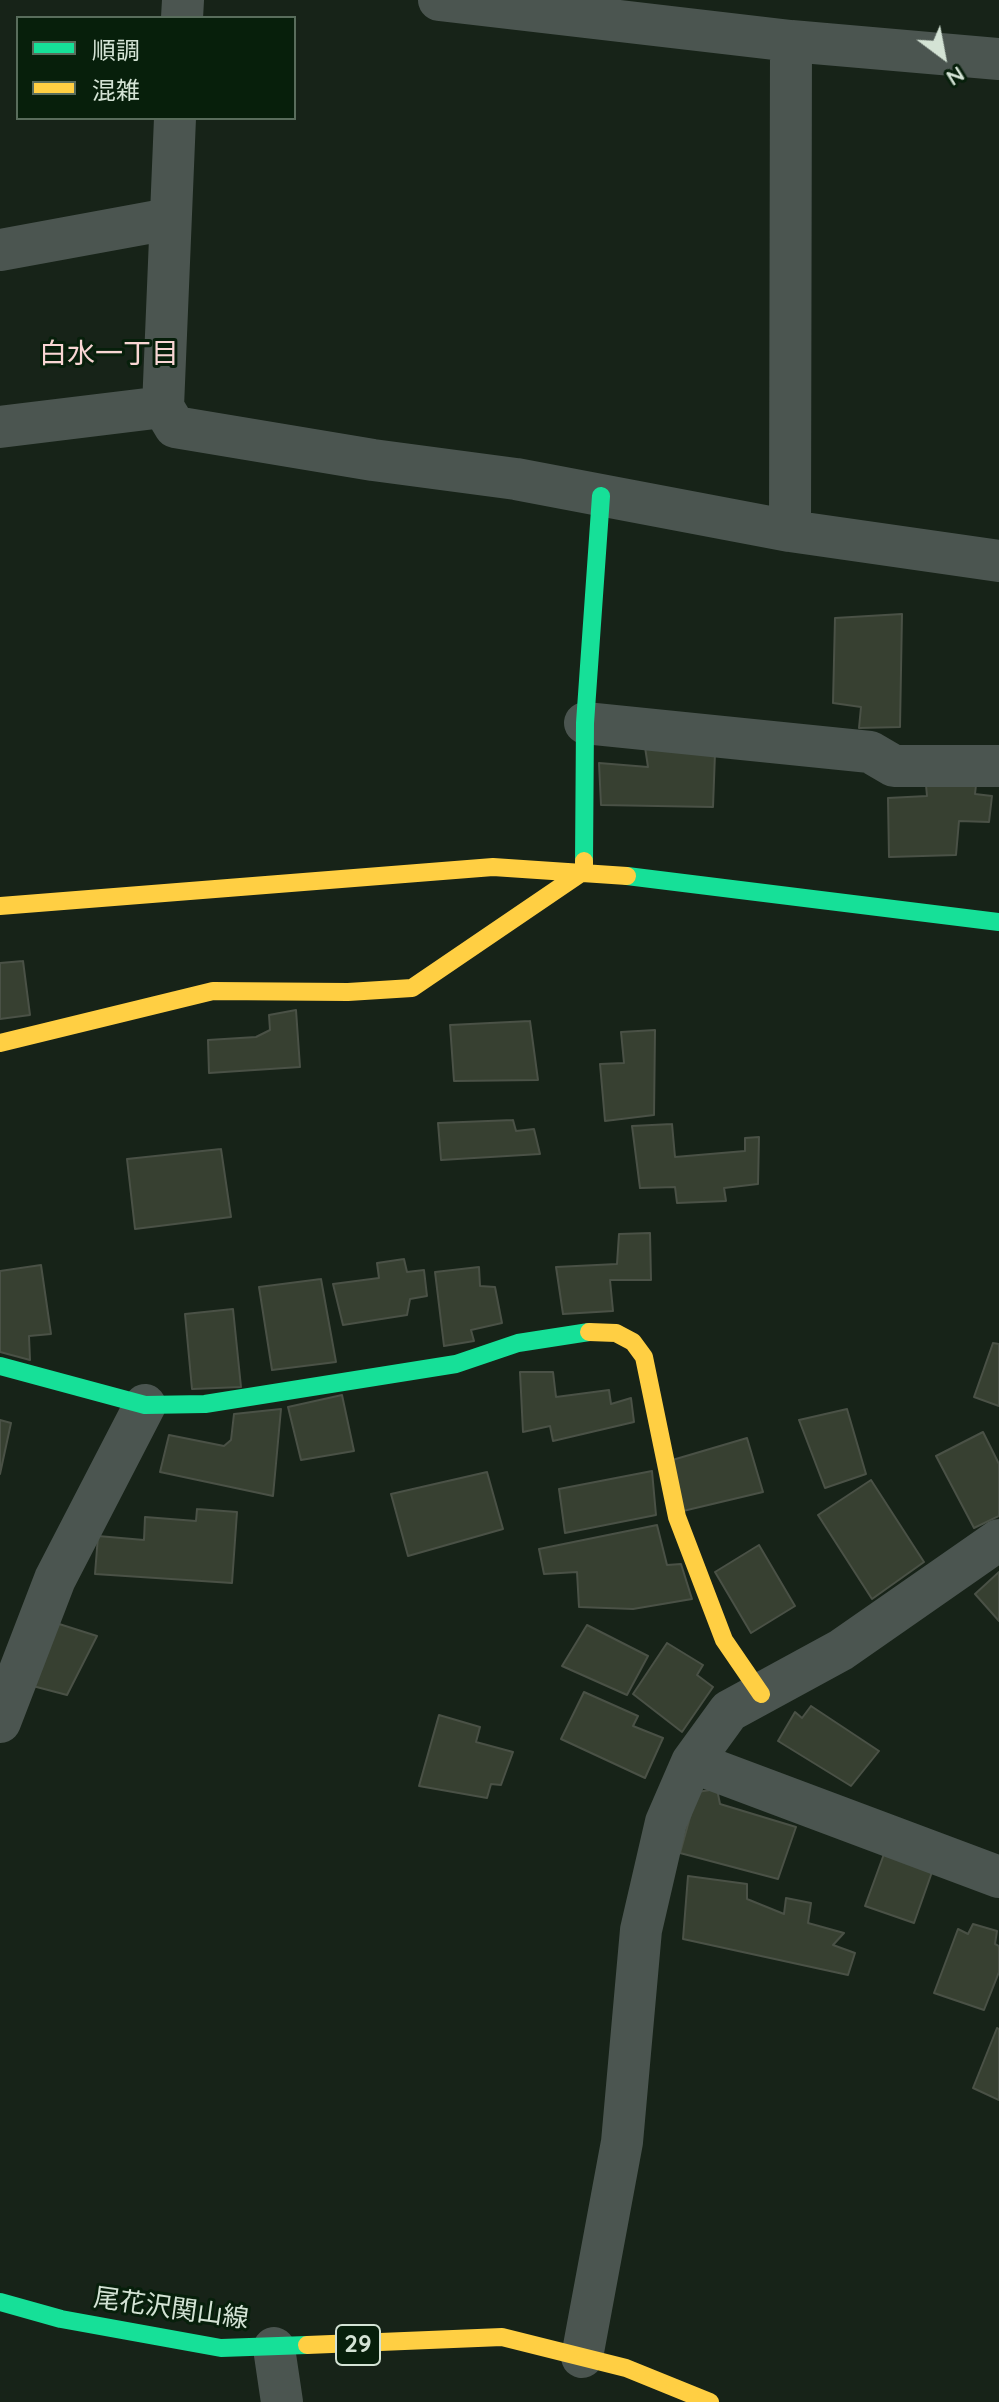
<!DOCTYPE html>
<meta charset="utf-8">
<style>
body{margin:0}
#map{position:relative;width:999px;height:2402px;overflow:hidden;background:#172318;font-family:Quicksand,"Noto Sans JP",sans-serif}
canvas{display:block}
.legend{position:absolute;left:16px;top:16px;width:280px;height:104px;box-sizing:border-box;background:#071f0b;border:2px solid #596d5c;margin:0;padding:10px 14px;list-style:none;font-size:24px;color:#d4e3d5}
.legend li{display:flex;align-items:center;gap:16px;height:40px}
.legend b{width:40px;border:2px solid #596d5c}
.north{position:absolute;left:903px;top:16px;width:80px;height:80px;-webkit-text-stroke:6px #071f0b;paint-order:stroke;rotate:148deg;font-size:22px;font-weight:700;line-height:32px;text-align:center;color:#d4e3d5}
.north::after{content:'';display:block;margin:auto;width:28px;height:36px;background:#d4e3d5;clip-path:polygon(50% 0,100% 100%,50% 72%,0 100%)}
</style>
<div id="map">
<canvas width="999" height="2402"></canvas>
<ul class="legend">
<li><b style="height:10px;background:#16e098"></b>順調</li>
<li><b style="height:10px;background:#ffcf43"></b>混雑</li>
</ul>
<div class="north">N</div>
</div>
<script>
const ctx = document.querySelector('canvas').getContext('2d');
ctx.lineJoin = 'round';
function paint(path, color) { ctx.fillStyle = color; ctx.fill(path, 'evenodd'); }
const poly = rows => new Path2D(rows.map(r => 'M' + r).join(''));
function stroke(path, color, width, dash) { ctx.strokeStyle = color; ctx.lineWidth = width; ctx.lineCap = dash ? 'butt' : 'round'; ctx.setLineDash(dash || []); ctx.stroke(path); }
function drawText(font, color, halo, rows, align = 'center') {
  ctx.font = font + ' Quicksand,"Noto Sans JP",sans-serif'; ctx.lineWidth = 6; ctx.setLineDash([]); ctx.textBaseline = 'middle'; ctx.strokeStyle = halo; ctx.fillStyle = color; for (const [text, x, y, turn = 0] of rows) {
    ctx.save(); ctx.translate(x, y); ctx.rotate((+turn || 0) * Math.PI / 180); ctx.textAlign = isNaN(turn) ? turn : align; if (halo) ctx.strokeText(text, 0, 0); ctx.fillText(text, 0, 0); ctx.restore();
  }
}
const building = poly([
 [902,614,900,727,859,728,861,707,833,703,835,618,902,614],
 [645,747,715,753,713,807,601,805,599,763,648,767,645,747],
 [926,785,976,785,975,794,992,796,989,822,959,821,956,855,889,857,888,798,927,796,926,785],
 [23,961,30,1015,0,1019,0,963,23,961],
 [296,1010,300,1067,209,1073,208,1040,256,1037,270,1030,269,1015,296,1010],
 [530,1021,538,1080,454,1081,450,1025,530,1021],
 [655,1030,654,1115,605,1121,600,1064,624,1063,621,1032,655,1030],
 [513,1120,516,1131,534,1129,540,1154,441,1160,438,1123,513,1120],
 [672,1124,675,1157,745,1151,745,1138,759,1137,758,1184,724,1188,726,1201,677,1203,675,1187,640,1188,632,1126,672,1124],
 [221,1149,231,1217,135,1229,127,1159,221,1149],
 [650,1233,651,1280,610,1280,613,1311,563,1314,556,1267,617,1264,619,1234,650,1233],
 [404,1259,407,1272,424,1270,427,1296,410,1299,407,1315,343,1325,333,1284,379,1278,377,1263,404,1259],
 [41,1265,51,1334,29,1336,30,1360,0,1352,0,1271,41,1265],
 [479,1267,480,1286,495,1287,502,1323,471,1330,474,1341,444,1346,435,1272,479,1267],
 [321,1279,336,1362,272,1370,259,1287,321,1279],
 [233,1309,241,1387,192,1389,185,1314,233,1309],
 [993,1343,999,1344,999,1406,974,1397,993,1343],
 [520,1372,553,1372,556,1397,609,1390,611,1404,631,1398,634,1422,553,1441,550,1426,523,1432,520,1372],
 [342,1395,354,1451,301,1460,288,1407,342,1395],
 [281,1409,273,1496,160,1472,169,1435,224,1446,231,1440,234,1414,281,1409],
 [847,1409,866,1474,825,1488,799,1420,847,1409],
 [0,1420,11,1423,0,1474,0,1420],
 [983,1432,999,1464,999,1516,974,1528,936,1456,983,1432],
 [747,1438,763,1492,683,1511,669,1461,747,1438],
 [652,1471,656,1515,565,1533,559,1489,652,1471],
 [487,1472,503,1529,408,1556,391,1494,487,1472],
 [871,1480,924,1562,872,1599,818,1515,871,1480],
 [197,1509,237,1512,232,1583,95,1574,98,1536,144,1540,145,1517,196,1521,197,1509],
 [657,1525,667,1565,681,1564,692,1599,633,1609,579,1607,577,1572,544,1574,539,1549,657,1525],
 [759,1545,795,1606,751,1633,715,1572,759,1545],
 [999,1572,999,1621,975,1594,999,1572],
 [56,1623,97,1636,67,1695,29,1685,56,1623],
 [587,1625,648,1656,627,1695,562,1666,587,1625],
 [667,1643,703,1665,697,1675,713,1687,682,1732,633,1694,667,1643],
 [584,1692,638,1716,633,1726,663,1738,645,1778,561,1739,584,1692],
 [811,1706,879,1751,851,1786,778,1741,795,1712,802,1718,811,1706],
 [439,1715,480,1727,476,1742,513,1752,501,1785,491,1784,487,1798,419,1786,439,1715],
 [717,1789,720,1804,796,1827,778,1879,680,1853,697,1792,717,1789],
 [884,1854,932,1872,914,1923,865,1906,884,1854],
 [688,1876,747,1884,747,1899,784,1914,786,1898,811,1903,808,1923,844,1933,833,1945,855,1953,848,1975,683,1939,688,1876],
 [973,1924,997,1931,995,1944,999,1946,999,1972,984,2010,934,1993,958,1929,968,1934,973,1924],
 [997,2028,999,2029,999,2100,973,2088,997,2028]
]);
paint(building, '#374031');
stroke(building, '#4a5146', 2);
stroke(poly([
 [439,0,791,41,999,59],
 [182,18,183,0],
 [0,250,169,219],
 [163,407,175,427,373,460,516,479,790,531,999,561],
 [0,427,163,407,175,118],
 [790,531,791,41],
 [585,723,870,752,894,766,999,766],
 [0,1722,55,1579,145,1405],
 [692,1762,999,1877],
 [274,2348,282,2402],
 [582,2357,622,2142,641,1930,666,1822,692,1762,729,1711,841,1650,999,1540]
]), '#4b5550', 42);
stroke(poly([
 [584,861,585,723,601,496],
 [627,876,999,922],
 [0,1366,145,1405,205,1404,456,1364,518,1343,589,1332],
 [0,2302,61,2319,221,2348,307,2345]
]), '#16e098', 18);
stroke(poly([
 [0,906,493,867,627,876],
 [0,1043,213,991,348,992,412,988,584,871,584,861],
 [589,1332,616,1333,633,1342,644,1357,677,1517,724,1640,761,1694],
 [307,2345,502,2337,626,2368,710,2402]
]), '#ffcf43', 18);
for (const [x, y, w] of [
 [358,2345,44]
]) { const box = new Path2D(); box.roundRect(x - w / 2, y - 20, w, 40, 6); ctx.fillStyle = '#071f0b'; ctx.fill(box); stroke(box, '#d4e3d5', 2); }
drawText('bold 24px', '#d4e3d5', null, [
 ["29",358,2345]
]);
drawText('26px', '#d4e3d5', '#071f0b', [
 ["尾花沢関山線",171,2309,8]
]);
drawText('28px', '#f9d6d4', '#071f0b', [
 ["白水一丁目",109,355]
]);
</script>
